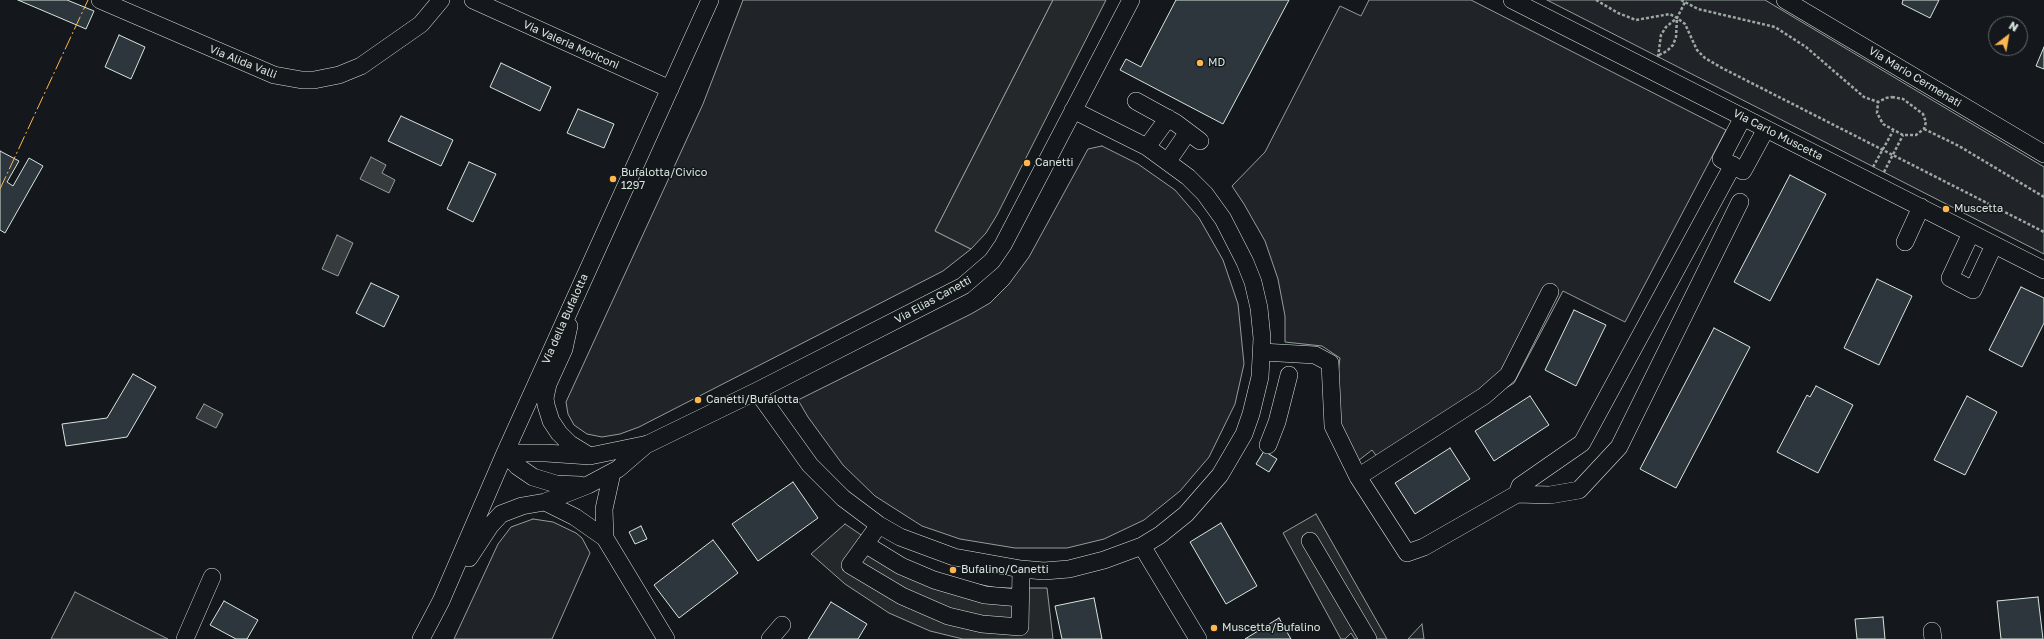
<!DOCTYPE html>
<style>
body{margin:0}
#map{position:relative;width:2044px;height:639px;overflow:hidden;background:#14181c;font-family:"Golos Text",sans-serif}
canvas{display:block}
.north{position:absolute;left:1988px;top:16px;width:40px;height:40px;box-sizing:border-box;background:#14181c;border:1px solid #626a69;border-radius:50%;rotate:31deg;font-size:11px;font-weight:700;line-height:16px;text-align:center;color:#d8e6dc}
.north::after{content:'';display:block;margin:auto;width:14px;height:18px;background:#ffb74d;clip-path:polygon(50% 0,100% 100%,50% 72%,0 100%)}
</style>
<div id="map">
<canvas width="2044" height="639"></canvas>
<div class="north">N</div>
</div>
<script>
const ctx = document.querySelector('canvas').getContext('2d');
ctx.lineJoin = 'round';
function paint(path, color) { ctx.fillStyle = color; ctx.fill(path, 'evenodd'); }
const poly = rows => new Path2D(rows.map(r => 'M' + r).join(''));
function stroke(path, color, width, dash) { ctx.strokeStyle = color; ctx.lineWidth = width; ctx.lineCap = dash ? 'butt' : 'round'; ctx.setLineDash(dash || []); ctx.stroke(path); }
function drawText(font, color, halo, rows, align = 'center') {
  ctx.font = font + ' "Golos Text",sans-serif'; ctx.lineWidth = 3; ctx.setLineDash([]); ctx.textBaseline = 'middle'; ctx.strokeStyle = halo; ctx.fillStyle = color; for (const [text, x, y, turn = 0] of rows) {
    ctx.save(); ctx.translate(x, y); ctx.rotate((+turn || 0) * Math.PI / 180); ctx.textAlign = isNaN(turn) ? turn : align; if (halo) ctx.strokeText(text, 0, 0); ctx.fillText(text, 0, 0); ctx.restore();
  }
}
const green = poly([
 [743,0,1053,0,935,231,971,249,943,271,639,427,620,434,602,437,587,434,574,425,568,414,566,402,703,104,743,0],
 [1369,0,1471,0,1726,130,1625,322,1563,291,1514,383,1383,465,1372,450,1354,464,1332,421,1340,358,1322,346,1285,342,1285,316,1278,279,1265,241,1244,204,1232,186,1265,152,1340,6,1361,16,1369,0],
 [1547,0,1765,0,2044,167,2044,254,1547,0],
 [1102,146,1138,164,1175,190,1199,218,1223,260,1238,304,1244,364,1235,404,1209,457,1180,491,1144,520,1104,539,1067,548,1015,548,960,539,922,526,875,496,843,465,808,417,798,400,971,314,990,303,1009,284,1029,257,1088,149,1102,146],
 [533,519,553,522,576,533,582,538,590,553,552,639,454,639,498,544,511,527,533,519],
 [1422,624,1424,639,1408,639,1422,624]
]);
paint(green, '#202428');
stroke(green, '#939e99', 1);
const parking = poly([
 [1053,0,1106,0,997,215,986,233,971,249,935,231,1053,0],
 [1316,514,1387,639,1355,639,1351,633,1345,639,1341,639,1283,533,1316,514],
 [845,524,879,547,918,567,967,582,997,588,1047,588,1053,639,963,639,930,631,889,613,845,584,811,554,845,524],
 [75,592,168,639,51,639,75,592]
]);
paint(parking, '#24282b');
stroke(parking, '#939e99', 1);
const water = poly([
 [371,157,386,165,382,173,395,180,389,193,360,179,371,157],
 [337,235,353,243,338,276,322,269,337,235],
 [204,404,223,414,216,428,196,418,204,404]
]);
paint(water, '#363b3e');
stroke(water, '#939e99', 1);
const building = poly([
 [18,0,67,0,94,11,86,29,18,0],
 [1176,0,1289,0,1223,124,1120,70,1126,59,1141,67,1176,0],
 [1903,0,1939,0,1930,18,1902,4,1903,0],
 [119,35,145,47,131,79,105,67,119,35],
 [2044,47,2044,69,2036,66,2044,47],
 [501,63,551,87,540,111,490,87,501,63],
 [578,109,614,124,604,148,567,133,578,109],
 [401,116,453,140,441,166,388,141,401,116],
 [0,151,19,161,7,182,13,186,29,158,43,166,5,233,0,230,0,151],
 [469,162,496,174,473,222,447,209,469,162],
 [1790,175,1826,194,1770,301,1734,282,1790,175],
 [1877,279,1912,296,1879,365,1844,348,1877,279],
 [371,283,399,296,384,327,356,313,371,283],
 [2021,287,2044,298,2044,323,2022,367,1989,350,2021,287],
 [1574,310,1606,325,1576,386,1545,370,1574,310],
 [1714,328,1750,347,1676,488,1640,469,1714,328],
 [133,374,156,387,127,437,66,446,62,424,107,418,133,374],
 [1816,386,1853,405,1818,473,1777,452,1807,395,1810,397,1816,386],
 [1530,396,1549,425,1494,461,1475,431,1530,396],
 [1967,396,1997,412,1965,475,1934,460,1967,396],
 [1450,448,1470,479,1415,514,1395,483,1450,448],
 [1264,451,1277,459,1269,472,1256,464,1264,451],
 [793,482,818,518,758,561,732,524,793,482],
 [1221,523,1257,586,1226,604,1190,542,1221,523],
 [641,526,647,539,635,544,629,532,641,526],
 [713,540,738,573,679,618,654,585,713,540],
 [2038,597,2043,639,2001,639,1997,601,2038,597],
 [1094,598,1102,639,1062,639,1055,606,1094,598],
 [224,601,258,620,247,639,236,639,210,625,224,601],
 [831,602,867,624,858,639,808,639,831,602],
 [1883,617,1885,639,1857,639,1855,619,1883,617],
 [1279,618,1291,639,1245,639,1279,618]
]);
paint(building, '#2c363c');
stroke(building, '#d8e6dc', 1);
const minor = poly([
 [100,0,274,75,302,80,314,80,339,75,361,66,421,24,441,0],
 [473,0,670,89],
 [1512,0,2044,270],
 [1785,0,2044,154],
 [1136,101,1176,123,1200,141],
 [1743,117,1721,159,1743,171,1766,129],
 [1147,147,1168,118],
 [1168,161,1188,132],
 [1971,233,1950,278,1973,290,1994,245],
 [1905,242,1921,207],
 [569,326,564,349,548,384,545,398,546,405,551,421,559,433,570,444,588,455],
 [1262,352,1315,355,1330,363,1333,426,1358,477,1407,553,1424,547,1517,494,1520,486,1582,443,1733,165],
 [757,391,810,465,843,498,879,525,900,537,954,557,1021,569,1044,571,1069,569,1104,560,1142,546,1160,535,1186,514,1220,475,1244,434,1251,414,1260,377,1262,338,1259,308,1253,282,1245,262,1223,219,1205,194,1188,177,1147,147,1073,110],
 [1268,445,1277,422,1289,375],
 [505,453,546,453,590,456,648,444,757,391,963,286,992,261,1003,245,1131,0],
 [505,453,517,466,533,477,556,484,580,485],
 [1358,477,1484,396,1508,375,1550,292],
 [1517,494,1550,495,1579,490,1619,447,1740,202],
 [545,502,575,517,605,538,666,639],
 [879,525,850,565,902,596,948,616,982,624,1020,627,1021,569],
 [605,538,604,509,612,473],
 [1310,541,1368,639],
 [865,544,901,566,934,580,985,595,1020,598],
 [1142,546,1198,639],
 [469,558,490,526,501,514,522,506,545,502,588,485,618,469,647,444],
 [1932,631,1933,639],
 [185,639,212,577],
 [421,639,441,601,505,453,710,0],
 [770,639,782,625]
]);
stroke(minor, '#d8e6dc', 18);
stroke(poly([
 [1596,0,1618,13,1636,20,1670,14,1677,18,1685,24,1697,50,1705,58,1722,68,2044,232],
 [1681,0,1698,9,1775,27,1806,47,1864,97,1878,102],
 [1659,55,1667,51,1673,45,1676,37,1677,18],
 [1658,57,1661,35,1666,27,1677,18,1685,2],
 [1892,97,1903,99,1923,114,1926,122,1924,129,1916,135,1903,135,1883,124,1877,113,1878,102,1886,98,1892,97],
 [1924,129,1959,146,2044,197],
 [1873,167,1893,131],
 [1884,172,1903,135]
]), '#9da8a2', 2.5, [3, 2]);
stroke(minor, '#14181c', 17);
stroke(poly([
 [0,189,88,0]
]), '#ffb74d', 1, [14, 3, 2, 3]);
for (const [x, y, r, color] of [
 [1200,63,4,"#ffb74d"],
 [1027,163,4,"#ffb74d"],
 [613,179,4,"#ffb74d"],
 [1946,209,4,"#ffb74d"],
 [698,400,4,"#ffb74d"],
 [953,570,4,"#ffb74d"],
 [1214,628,4,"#ffb74d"]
]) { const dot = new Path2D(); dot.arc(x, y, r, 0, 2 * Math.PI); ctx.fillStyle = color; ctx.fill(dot); stroke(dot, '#14181c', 1.5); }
drawText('11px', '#d8e6dc', '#14181c', [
 ["Via Valeria Moriconi",571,45,24],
 ["Via Alida Valli",243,62,22],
 ["Via Mario Cermenati",1915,77,31],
 ["Via Carlo Muscetta",1778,135,27],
 ["Via Elias Canetti",933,300,-29],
 ["Via della Bufalotta",565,319,-66]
]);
drawText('11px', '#d8e6dc', '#14181c', [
 ["MD",1208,63],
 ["Canetti",1035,163],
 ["Bufalotta/Civico",621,173],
 ["1297",621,186],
 ["Muscetta",1954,209],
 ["Canetti/Bufalotta",706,400],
 ["Bufalino/Canetti",961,570],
 ["Muscetta/Bufalino",1222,628]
], 'left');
</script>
